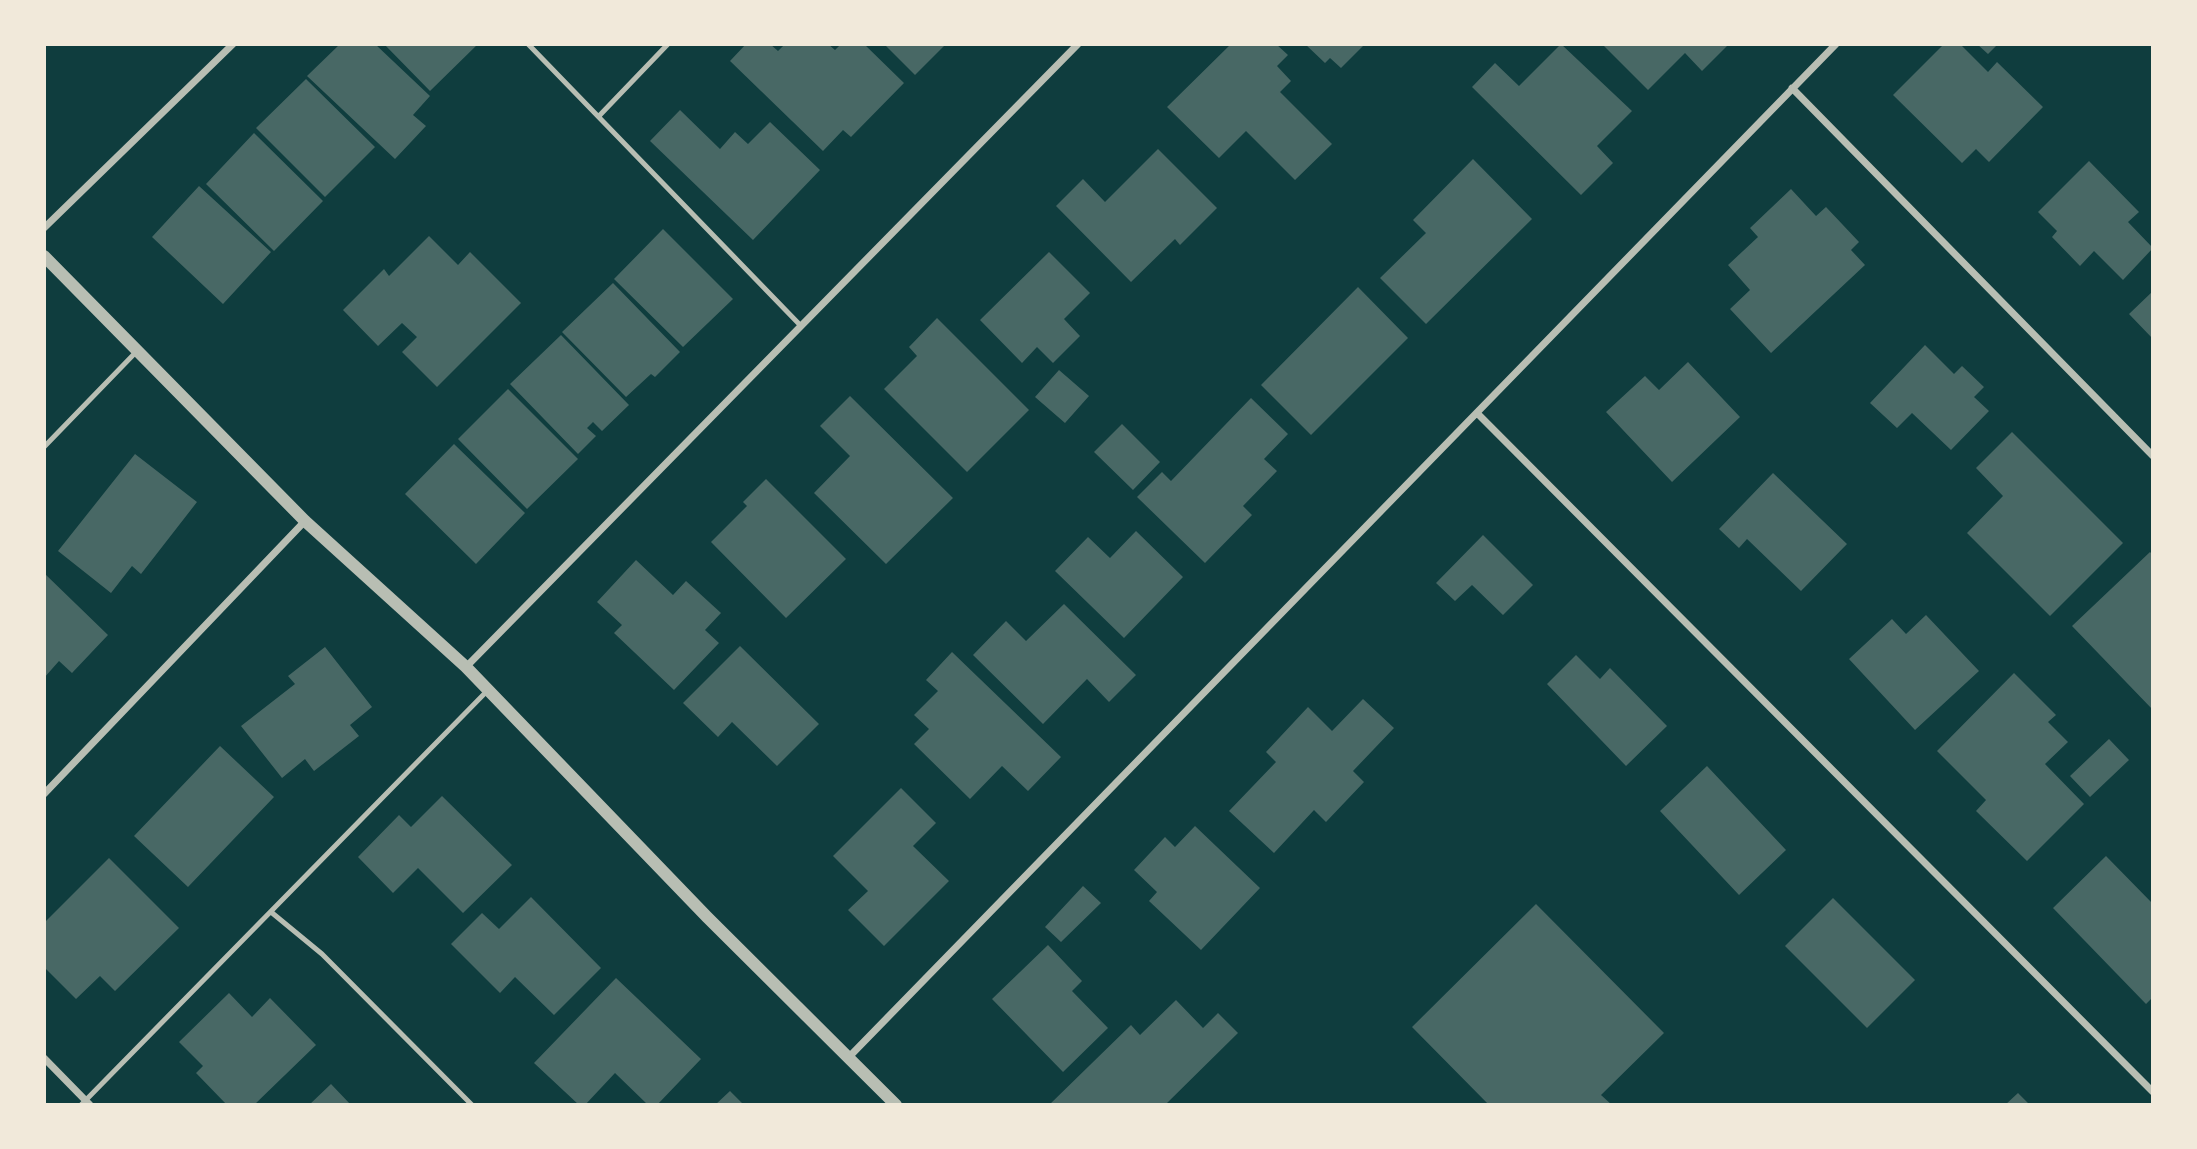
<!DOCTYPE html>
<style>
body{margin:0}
#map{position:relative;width:2197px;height:1149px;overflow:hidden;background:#0f3d3e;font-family:Lato,sans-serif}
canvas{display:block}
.frame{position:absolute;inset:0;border:46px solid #f1e9da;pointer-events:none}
</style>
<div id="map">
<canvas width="2197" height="1149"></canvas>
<div class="frame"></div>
</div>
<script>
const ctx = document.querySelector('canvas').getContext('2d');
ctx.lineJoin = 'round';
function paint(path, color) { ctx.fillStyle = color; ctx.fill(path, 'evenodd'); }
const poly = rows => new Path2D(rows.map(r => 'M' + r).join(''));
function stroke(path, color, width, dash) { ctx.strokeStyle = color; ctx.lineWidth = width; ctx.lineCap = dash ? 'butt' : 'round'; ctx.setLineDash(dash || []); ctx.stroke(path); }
paint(poly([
 [340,44,375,44,430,96,413,115,426,126,395,159,307,76],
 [384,44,478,44,430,91],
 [746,44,770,44,778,51,785,44,828,44,835,50,841,44,864,44,904,83,851,137,843,130,823,151,730,61],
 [884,44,946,44,915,75],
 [1231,44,1276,44,1288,55,1277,66,1291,81,1280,92,1332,144,1295,180,1246,131,1219,158,1167,107],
 [1305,44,1365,44,1341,68,1330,58,1325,63],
 [1561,44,1632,111,1597,146,1613,163,1581,195,1472,87,1495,63,1519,86],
 [1602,44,1729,44,1702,71,1685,53,1648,90],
 [1944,44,1960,44,1988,72,1997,62,2043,107,1989,162,1976,149,1962,163,1893,95],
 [1977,44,1998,44,1988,54],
 [306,79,375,147,325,197,256,128],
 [680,110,720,149,735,132,748,144,770,122,820,170,753,240,650,141],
 [254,133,323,201,274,251,206,184],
 [1158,149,1217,208,1180,245,1175,239,1131,282,1056,206,1083,179,1105,202],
 [1473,159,1532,219,1426,324,1380,278,1426,233,1413,220],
 [2089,161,2139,212,2128,222,2153,248,2123,280,2094,251,2080,266,2052,237,2057,231,2038,212],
 [199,186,271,252,223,304,152,237],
 [1791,189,1816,216,1826,207,1859,242,1851,250,1865,265,1771,353,1730,309,1750,290,1728,265,1758,237,1750,228],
 [663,229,733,299,683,347,614,279],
 [429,236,458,265,470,252,521,303,437,387,402,352,417,337,402,323,378,346,343,310,384,269,389,276],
 [1049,252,1090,293,1064,319,1080,336,1053,363,1037,347,1022,363,980,320],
 [613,283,680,352,655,377,651,374,626,397,562,332],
 [1358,287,1408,338,1311,435,1261,385],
 [2153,291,2153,339,2129,314],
 [937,318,1029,410,967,472,884,389,917,356,909,347],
 [561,335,629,405,602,431,593,422,587,428,596,436,578,454,510,384],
 [1925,345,1954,374,1962,366,1984,387,1974,397,1989,411,1951,450,1912,413,1897,428,1870,403],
 [1688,362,1740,417,1672,482,1606,412,1645,376,1659,390],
 [1059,370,1089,396,1065,423,1035,397],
 [508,389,578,459,527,509,458,439],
 [850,396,953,498,886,564,814,493,850,456,820,426],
 [1251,398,1288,434,1264,459,1277,471,1243,506,1252,515,1205,563,1137,497,1162,472,1171,481],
 [1122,424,1160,462,1133,490,1094,452],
 [2012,432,2123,543,2050,616,1967,533,2003,496,1976,468],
 [454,444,525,513,476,564,405,494],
 [135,454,197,502,141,574,132,566,111,593,58,551],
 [1773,473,1847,544,1801,591,1747,539,1739,548,1719,529],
 [766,479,846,559,786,618,711,542,747,506,743,502],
 [1136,531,1183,577,1124,638,1055,571,1088,537,1110,558],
 [1483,535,1533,585,1503,615,1472,585,1455,601,1436,583],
 [2150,552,2153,555,2153,710,2072,626],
 [636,560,673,595,686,581,721,613,705,630,719,643,674,690,614,633,622,625,597,602],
 [44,573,108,635,72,673,59,661,44,678],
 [1064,604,1136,675,1109,702,1087,679,1043,724,973,655,1006,621,1026,641],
 [1926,615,1979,671,1915,730,1849,659,1892,619,1906,634],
 [740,646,819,724,777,766,732,722,718,737,683,703],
 [325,647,372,707,350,725,359,736,314,771,305,759,282,778,241,726,295,684,288,676],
 [952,652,1061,757,1028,791,1002,766,970,799,914,744,929,729,914,715,938,691,926,680],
 [1576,655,1600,679,1610,668,1667,726,1626,766,1547,684],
 [2014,673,2056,715,2048,722,2068,742,2045,764,2084,804,2027,861,1976,811,1986,800,1937,751],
 [1363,699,1394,728,1353,771,1364,782,1326,822,1314,810,1274,853,1229,811,1276,762,1266,752,1308,707,1332,731],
 [2109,739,2129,760,2090,797,2070,776],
 [220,746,274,797,188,887,134,836],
 [1707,766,1786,850,1739,895,1660,811],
 [901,788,936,823,913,846,949,881,884,946,848,910,868,891,833,856],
 [442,796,512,865,463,913,418,868,393,893,358,857,399,815,411,827],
 [1195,826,1260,888,1201,950,1149,901,1157,892,1134,870,1165,837,1175,847],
 [2106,856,2153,904,2153,997,2146,1004,2053,908],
 [109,858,179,928,115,991,100,976,76,999,44,967,44,923],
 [1083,886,1101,903,1061,942,1045,927],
 [531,897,601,968,554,1015,515,977,500,993,451,944,482,913,499,929],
 [1833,898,1915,980,1867,1028,1785,946],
 [1536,904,1664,1033,1601,1095,1612,1105,1489,1105,1412,1027],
 [1048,945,1082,981,1072,991,1108,1028,1063,1072,992,999],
 [616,978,701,1059,657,1105,648,1105,615,1073,585,1105,579,1105,534,1063],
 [229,993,252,1017,270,998,316,1045,254,1105,227,1105,196,1073,203,1066,179,1042],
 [1176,1000,1203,1028,1218,1013,1238,1033,1165,1105,1049,1105,1131,1025,1140,1035],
 [331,1084,351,1105,309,1105],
 [730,1091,744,1105,715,1105],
 [2018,1093,2030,1105,2005,1105]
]), '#486865');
stroke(poly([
 [528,44,801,326],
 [599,116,668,44],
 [44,447,137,351],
 [271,912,322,954,472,1105],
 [81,1105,488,690]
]), '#b8beb3', 5);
stroke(poly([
 [1792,88,2153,456],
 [44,228,233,44],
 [1477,413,2153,1092],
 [466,667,1078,44],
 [44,794,305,521],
 [849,1057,1836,44],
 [44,1058,90,1105]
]), '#b8beb3', 7);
stroke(poly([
 [44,256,305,521,466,667,707,917,896,1105]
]), '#b8beb3', 12);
</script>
